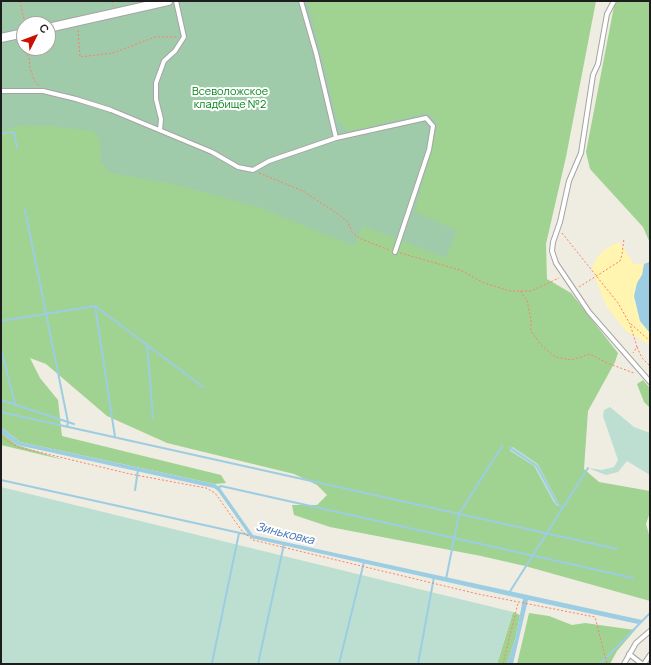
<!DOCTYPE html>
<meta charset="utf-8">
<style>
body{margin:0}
#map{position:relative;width:651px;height:665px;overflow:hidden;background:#efece1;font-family:Manrope,sans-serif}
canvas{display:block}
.frame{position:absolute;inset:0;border:2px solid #1d1d1d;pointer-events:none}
.north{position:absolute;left:16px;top:16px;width:40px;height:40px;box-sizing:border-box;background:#fff;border:1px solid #a5a5a5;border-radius:50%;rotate:48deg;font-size:11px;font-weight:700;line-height:16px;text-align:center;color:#1d1d1d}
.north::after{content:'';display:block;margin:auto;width:14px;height:18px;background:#ca1000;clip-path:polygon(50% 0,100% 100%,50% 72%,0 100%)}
</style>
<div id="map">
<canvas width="651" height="665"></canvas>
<div class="frame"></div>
<div class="north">С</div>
</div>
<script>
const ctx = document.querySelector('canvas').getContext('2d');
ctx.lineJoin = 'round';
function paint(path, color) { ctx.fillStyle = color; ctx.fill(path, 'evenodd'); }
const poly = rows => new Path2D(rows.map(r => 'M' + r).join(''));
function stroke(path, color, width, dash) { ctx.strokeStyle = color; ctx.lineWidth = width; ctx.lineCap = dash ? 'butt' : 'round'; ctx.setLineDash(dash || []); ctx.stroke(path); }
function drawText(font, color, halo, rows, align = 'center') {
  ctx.font = font + ' Manrope,sans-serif'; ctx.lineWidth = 4; ctx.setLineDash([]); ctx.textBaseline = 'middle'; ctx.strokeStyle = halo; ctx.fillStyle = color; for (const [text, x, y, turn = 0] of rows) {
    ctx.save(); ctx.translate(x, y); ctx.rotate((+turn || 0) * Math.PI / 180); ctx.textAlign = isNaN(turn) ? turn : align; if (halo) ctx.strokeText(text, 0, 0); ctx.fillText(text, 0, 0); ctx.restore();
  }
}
paint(poly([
 [201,1,596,1,566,157,546,244,547,279,571,293,618,353,615,362,588,411,584,469,599,482,650,491,650,512,646,524,650,538,650,601,525,566,481,556,330,527,294,515,292,505,317,505,327,495,317,485,294,474,167,443,107,416,46,364,30,358,40,378,58,400,62,436,221,475,226,483,215,484,20,442,1,427,1,44,24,48,48,48],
 [615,1,650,1,650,243,643,227,590,169,586,152],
 [643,380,650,388,650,408,644,402,637,384],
 [1,432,17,445,64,460,1,445],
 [513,612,520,615,515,640,507,664,497,664],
 [529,613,549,616,572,625,585,623,635,630,617,651,610,664,517,664]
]), '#a0d391');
paint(poly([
 [610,407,634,427,650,433,650,475,627,461,618,472,606,475,588,468,602,470,614,467,618,460,603,416,604,410],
 [513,447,538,464,560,506,557,506,553,501,534,466,510,451,510,448],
 [1,487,513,612,497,664,1,664]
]), '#bcdfd2');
paint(poly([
 [619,242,634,264,644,264,642,275,637,283,634,296,640,321,650,333,650,345,626,331,607,307,592,270,595,260,605,249]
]), '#fff5b0');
paint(poly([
 [1,1,308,1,337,118,341,124,349,131,426,113,433,117,438,125,415,212,457,230,446,258,363,226,354,246,258,207,173,184,110,173,101,162,100,140,93,131,49,126,23,125,1,131],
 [24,24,48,24,48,48,24,48]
]), '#a0cbaa');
paint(poly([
 [649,262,650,263,650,333,640,321,634,296,637,283,642,275,644,264],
 [1,427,20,442,215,484,220,488,253,535,642,620,638,624,528,600,513,664,507,664,515,640,523,599,251,538,218,491,214,488,17,445,1,432]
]), '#9dcde2');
stroke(poly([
 [1,134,14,132,17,148],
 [25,210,68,422,67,427],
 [95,306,115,437],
 [1,321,95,306,203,387],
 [147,344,153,418],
 [1,349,15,404],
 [1,400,74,424],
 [1,412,617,549],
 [510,448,537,466,557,503,563,508],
 [1,480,249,535],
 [217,488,221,486,633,578],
 [135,490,138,470],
 [446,579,459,514,502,446],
 [509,593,588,468],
 [212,663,239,533],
 [258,664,284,544],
 [339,664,364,562],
 [418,664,434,577],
 [600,664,650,613]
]), '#9dcde2', 2);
const service = poly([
 [301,1,316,53,336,138],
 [614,1,607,14,598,64,593,75,581,153,569,181,560,222,553,242,552,251,556,263,589,312,650,382],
 [1,91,43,91,76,99,111,110,212,152,238,167,253,170,269,161,336,138,426,118,433,126,429,150,395,252],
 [160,130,161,119,156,99,156,83,164,61,175,51,184,37,176,1],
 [629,654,642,664],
 [624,664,636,643,650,631],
 [644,664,650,655]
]);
const minor = poly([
 [48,28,168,1],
 [1,38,24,33]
]);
stroke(service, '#a4a4a4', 6);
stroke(minor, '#a4a4a4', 10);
stroke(poly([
 [20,1,25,24],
 [112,1,113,6],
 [78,30,80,57,113,53,155,37,178,37],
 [19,41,22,49,29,57,30,68,34,80,39,86],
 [259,173,303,191,338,214,348,222,352,232,359,238,389,250],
 [562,233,618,303,630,324,637,347,633,353],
 [400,253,460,270,484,283,510,291,531,291,559,278],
 [579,287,620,261,622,255,624,238],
 [520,291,527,300,531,320,531,331,541,345,555,357,571,360,590,354,607,363,634,373],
 [631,324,650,341],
 [637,347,642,358,650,366],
 [1,436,7,441,18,447,130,474,206,488,215,493,242,531,253,540,478,594,595,617,607,664],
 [503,664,518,603]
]), '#ff7f63', 1, [2, 2]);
stroke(service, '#fff', 4);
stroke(minor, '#fff', 8);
drawText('11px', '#008616', '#fff', [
 ["Всеволожское",230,92],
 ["кладбище №2",230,105]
]);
drawText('italic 12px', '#4071b6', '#fff', [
 ["Зиньковка",285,534,14]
]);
</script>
